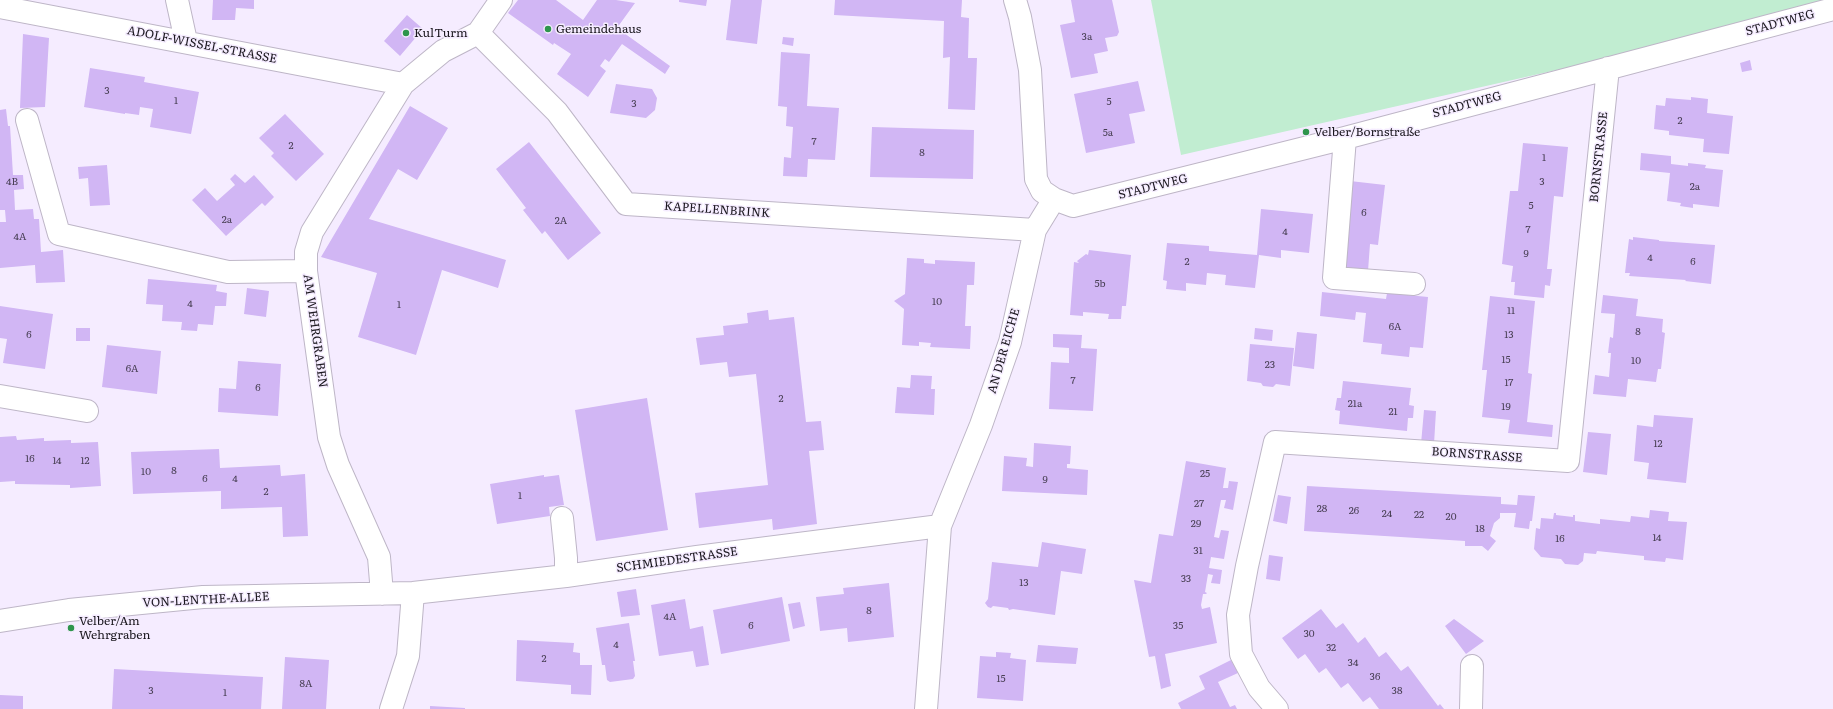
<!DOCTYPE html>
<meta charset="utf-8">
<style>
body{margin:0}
canvas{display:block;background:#f5ecff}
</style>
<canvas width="1833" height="709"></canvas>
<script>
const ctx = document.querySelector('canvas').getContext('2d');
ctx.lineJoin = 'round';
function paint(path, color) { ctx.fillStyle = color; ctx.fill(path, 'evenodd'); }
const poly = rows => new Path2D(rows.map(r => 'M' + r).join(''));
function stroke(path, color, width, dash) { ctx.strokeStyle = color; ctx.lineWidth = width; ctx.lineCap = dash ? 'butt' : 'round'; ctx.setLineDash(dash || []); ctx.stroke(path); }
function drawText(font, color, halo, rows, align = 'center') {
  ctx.font = font + ' Literata,serif'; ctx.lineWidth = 3; ctx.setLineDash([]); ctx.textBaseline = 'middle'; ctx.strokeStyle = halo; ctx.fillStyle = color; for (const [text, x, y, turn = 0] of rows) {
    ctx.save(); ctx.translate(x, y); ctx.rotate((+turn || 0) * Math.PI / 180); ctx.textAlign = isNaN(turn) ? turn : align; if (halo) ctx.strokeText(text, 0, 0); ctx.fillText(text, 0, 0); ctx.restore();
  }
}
paint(poly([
 [1151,0,1830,0,1645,50,1181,155]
]), '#c1edd1');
paint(poly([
 [213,0,254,0,254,9,236,8,235,20,212,20],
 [518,0,556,0,583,20,597,0,616,0,635,3,617,28,670,66,665,74,622,44,609,62,605,59,600,66,606,71,588,97,557,74,571,54,554,43,553,45,508,13],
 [679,0,707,0,706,6,679,2],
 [731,0,762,0,757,44,726,40],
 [835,0,962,0,961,17,969,18,968,58,977,58,975,110,948,109,950,57,943,58,944,21,834,15],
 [1071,0,1112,0,1119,32,1117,36,1105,38,1108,51,1094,54,1098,73,1071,78,1060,25,1075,22],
 [407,15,423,29,400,56,384,41],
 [23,34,49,38,45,107,20,108],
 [783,37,794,38,793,46,782,44],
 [781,52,810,54,807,106,839,108,835,160,808,159,807,177,783,176,784,157,791,158,793,127,786,126,787,107,778,106],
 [1750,60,1752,70,1742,72,1740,63],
 [90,68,145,77,144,82,199,92,191,134,150,127,153,109,140,107,139,115,125,113,125,114,84,107],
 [1138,81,1145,111,1129,114,1135,143,1086,153,1074,94],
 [616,84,652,89,657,98,655,110,646,118,610,113],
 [1691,97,1708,99,1707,113,1733,116,1729,154,1703,152,1704,139,1669,135,1669,131,1654,129,1656,105,1665,106,1666,98,1691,100],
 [410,106,448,128,417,180,398,169,369,219,506,260,498,288,442,270,416,355,358,337,377,273,321,257],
 [6,109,8,126,10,126,13,175,23,175,24,189,14,190,15,210,33,209,34,219,39,219,41,252,63,250,65,282,36,283,35,265,0,268,0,222,6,222,5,210,0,210,0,110],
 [285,114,324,154,296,181,271,156,274,153,259,138],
 [872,127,974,130,973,179,870,177],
 [529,142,601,233,568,260,545,231,542,234,523,210,526,208,496,169],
 [1523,143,1568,147,1563,197,1554,196,1547,269,1552,269,1550,286,1545,285,1544,298,1514,295,1515,282,1511,282,1513,266,1502,264,1510,191,1518,191],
 [1641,153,1671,156,1671,164,1688,166,1688,163,1706,165,1705,168,1723,170,1719,207,1693,204,1693,208,1680,206,1681,203,1667,201,1670,173,1640,170],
 [107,165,110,205,90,206,88,178,79,179,78,167],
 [235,174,245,183,254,175,274,197,265,206,262,203,226,236,192,200,205,188,217,201,235,185,230,179],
 [1350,181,1385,185,1378,245,1370,244,1368,271,1342,268],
 [1261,209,1313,214,1309,253,1281,250,1281,258,1259,255,1255,288,1225,285,1226,275,1207,273,1206,285,1186,283,1186,291,1166,289,1167,281,1163,280,1167,243,1209,246,1209,251,1257,255],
 [1633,237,1659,240,1659,241,1715,245,1711,284,1685,281,1686,280,1629,276,1630,273,1625,273,1629,239,1633,240],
 [1089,250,1131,255,1126,306,1122,306,1121,319,1108,319,1109,314,1083,312,1083,316,1070,315,1074,262,1079,263,1077,261,1086,254,1088,255],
 [907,258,924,259,924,263,935,264,935,260,975,262,974,285,967,285,965,326,971,326,970,349,930,347,931,343,919,342,919,346,902,345,904,309,894,301,905,294],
 [148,279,217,285,216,291,227,293,226,306,215,306,213,325,198,324,197,331,181,330,182,322,162,321,163,305,146,304],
 [247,288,269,291,266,317,244,314],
 [1322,292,1386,299,1387,293,1428,297,1423,348,1410,347,1409,357,1381,354,1382,344,1363,342,1366,313,1356,312,1355,320,1320,316],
 [1603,295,1638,299,1636,316,1663,319,1662,332,1665,333,1661,369,1658,369,1656,382,1628,379,1626,397,1593,394,1595,375,1609,377,1611,353,1608,353,1610,337,1613,338,1615,314,1601,313],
 [1490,296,1535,301,1528,373,1532,374,1527,422,1553,425,1552,437,1508,433,1510,420,1482,417,1487,370,1482,370],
 [0,306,53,314,45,369,3,363,7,339,0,338],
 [768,310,769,320,794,317,806,422,821,421,824,450,809,451,817,524,773,530,772,519,699,528,695,493,768,485,756,374,729,377,727,362,700,365,696,338,724,335,723,326,748,323,747,313],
 [76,328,90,328,90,341,76,341],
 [1255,328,1273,330,1272,341,1254,339],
 [1297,332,1317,334,1314,369,1293,366],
 [1053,334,1082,335,1081,348,1097,349,1093,411,1049,409,1051,362,1069,363,1069,348,1053,347],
 [1250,344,1294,348,1290,386,1276,384,1273,387,1263,386,1261,383,1247,381],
 [107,345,161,351,157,394,102,387],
 [238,361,281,364,278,416,218,412,219,388,236,389],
 [911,375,932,376,931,389,935,389,934,415,895,413,897,387,910,388],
 [1343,381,1411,388,1409,405,1414,406,1413,418,1408,418,1407,431,1339,424,1340,411,1335,410,1337,398,1341,398],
 [647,398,668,530,596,541,575,410],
 [1424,410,1436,411,1434,444,1421,444],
 [1654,415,1693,418,1686,483,1647,479,1649,463,1634,461,1637,425,1653,427],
 [1588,432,1611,434,1607,475,1583,472],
 [16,436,17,440,44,438,44,441,71,440,71,443,98,442,101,486,70,488,70,485,15,484,15,481,0,482,0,437],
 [1034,443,1071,446,1070,464,1067,464,1067,468,1088,470,1087,495,1002,491,1004,456,1027,458,1026,466,1033,467],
 [219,449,220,468,280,465,281,476,305,474,308,536,283,537,282,507,221,509,221,491,133,494,131,452],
 [1186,461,1226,468,1223,488,1228,488,1229,481,1238,482,1233,510,1224,508,1226,500,1221,500,1214,537,1219,538,1221,530,1229,531,1224,559,1211,557,1209,568,1222,570,1220,584,1211,583,1213,575,1208,574,1205,592,1207,593,1206,594,1203,594,1201,605,1202,609,1210,607,1217,643,1165,654,1171,686,1161,689,1155,656,1149,657,1134,580,1151,583,1159,534,1173,536],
 [544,475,544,477,559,475,564,505,549,507,550,516,497,524,490,484],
 [1307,486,1501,497,1501,504,1517,505,1518,495,1535,496,1532,521,1530,521,1529,529,1514,527,1516,513,1500,513,1500,518,1494,523,1490,536,1496,541,1488,551,1482,546,1465,546,1465,541,1304,531],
 [1278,495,1291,497,1287,524,1273,521],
 [1650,510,1669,512,1668,521,1687,522,1683,560,1666,558,1665,562,1644,560,1644,556,1597,551,1596,554,1584,553,1583,561,1578,565,1565,564,1561,559,1541,557,1534,549,1536,528,1540,529,1541,518,1553,519,1554,513,1556,513,1556,515,1573,517,1573,515,1575,515,1575,521,1600,524,1600,519,1630,522,1631,516,1649,518],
 [1042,542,1086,549,1082,574,1061,571,1055,615,1013,609,1009,610,1008,608,993,606,991,608,988,607,985,603,988,599,992,562,1038,567],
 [1269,555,1283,557,1280,581,1266,579],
 [889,583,894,637,848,642,847,628,820,631,816,597,844,594,843,588],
 [636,589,640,615,621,617,617,592],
 [782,597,790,641,721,654,713,610],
 [685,599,690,629,703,626,709,665,696,667,693,651,659,656,651,605],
 [800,602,805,626,793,629,788,604],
 [1321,609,1336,628,1343,623,1358,643,1365,637,1379,657,1386,652,1401,671,1408,666,1438,706,1440,704,1444,709,1379,709,1370,697,1363,702,1348,683,1341,688,1326,668,1319,673,1305,654,1298,659,1282,638],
 [1454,619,1484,641,1466,654,1445,626],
 [629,623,635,661,633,661,635,676,633,679,610,682,607,680,605,665,602,665,596,628],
 [517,640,574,643,573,652,580,653,580,665,592,665,591,695,571,694,571,685,516,681],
 [1038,645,1078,648,1076,664,1036,662],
 [996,652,1011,653,1010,658,1026,660,1023,701,977,698,980,656,996,657],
 [285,657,329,660,326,709,282,709],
 [1231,660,1238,673,1218,682,1230,707,1235,705,1237,709,1181,709,1178,703,1205,689,1199,676],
 [114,669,263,677,261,709,112,709],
 [0,695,23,696,23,709,0,709],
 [430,706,465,708,465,709,430,709]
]), '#d1b6f4');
const minor = poly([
 [177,0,186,41],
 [1015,0,1020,17,1030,70,1036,179,1042,191,1054,199,1073,206,1345,138,1833,9],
 [0,7,403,84],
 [478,33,557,112,626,204,1035,230],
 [27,120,59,234,228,272,306,271],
 [1345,138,1334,278,1414,284],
 [0,396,87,411],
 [562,518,566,558,566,576],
 [382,594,379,557,338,465,329,437,306,271,306,252,312,232,403,84,443,51,478,33,501,0],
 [0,621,69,610,203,597,413,593,566,576,697,557,940,526],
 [391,709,408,656,413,593],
 [926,709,940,526,981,425,1010,342,1035,230,1054,199],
 [1277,709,1259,688,1241,654,1238,615,1247,566,1275,442,1568,461,1608,68],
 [1471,709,1472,666]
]);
stroke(minor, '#beb6c7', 24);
stroke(minor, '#fff', 22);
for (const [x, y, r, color] of [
 [548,29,4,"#2e954c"],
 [406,33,4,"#2e954c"],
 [1306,132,4,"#2e954c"],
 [71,628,4,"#2e954c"]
]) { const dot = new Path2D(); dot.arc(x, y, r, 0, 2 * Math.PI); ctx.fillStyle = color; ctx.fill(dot); stroke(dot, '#f5ecff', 1.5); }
drawText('10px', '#483f54', null, [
 ["3a",1087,37],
 ["3",107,91],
 ["1",176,101],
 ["5",1109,102],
 ["3",634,104],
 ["2",1680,121],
 ["5a",1108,133],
 ["7",814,142],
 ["2",291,146],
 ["8",922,153],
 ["1",1544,158],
 ["4B",12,182],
 ["3",1542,182],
 ["2a",1695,187],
 ["5",1531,206],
 ["6",1364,213],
 ["2a",227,220],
 ["2A",561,221],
 ["7",1528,230],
 ["4",1285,232],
 ["4A",20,237],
 ["9",1526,254],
 ["4",1650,258],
 ["2",1187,262],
 ["6",1693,262],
 ["5b",1100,284],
 ["10",937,302],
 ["4",190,304],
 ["1",399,305],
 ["11",1511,311],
 ["6A",1395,327],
 ["8",1638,332],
 ["6",29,335],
 ["13",1509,335],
 ["15",1506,360],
 ["10",1636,361],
 ["23",1270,365],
 ["6A",132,369],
 ["7",1073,381],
 ["17",1509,383],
 ["6",258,388],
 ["2",781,399],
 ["21a",1355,404],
 ["19",1506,407],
 ["21",1393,412],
 ["12",1658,444],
 ["16",30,459],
 ["14",57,461],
 ["12",85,461],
 ["8",174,471],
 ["10",146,472],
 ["25",1205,474],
 ["6",205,479],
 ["4",235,479],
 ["9",1045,480],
 ["2",266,492],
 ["1",520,496],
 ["27",1199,504],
 ["28",1322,509],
 ["26",1354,511],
 ["24",1387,514],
 ["22",1419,515],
 ["20",1451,517],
 ["29",1196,524],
 ["18",1480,529],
 ["14",1657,538],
 ["16",1560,539],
 ["31",1198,551],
 ["33",1186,579],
 ["13",1024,583],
 ["8",869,611],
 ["4A",670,617],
 ["6",751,626],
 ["35",1178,626],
 ["30",1309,634],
 ["4",616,645],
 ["32",1331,648],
 ["2",544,659],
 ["34",1353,663],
 ["36",1375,677],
 ["15",1001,679],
 ["8A",306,684],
 ["3",151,691],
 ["38",1397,691],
 ["1",225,693]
]);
drawText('12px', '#1a171e', '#f5ecff', [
 ["STADTWEG",1780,23,-15],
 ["ADOLF-WISSEL-STRASSE",202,45,11],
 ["STADTWEG",1467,105,-15],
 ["BORNSTRASSE",1599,157,-84],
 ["STADTWEG",1153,187,-14],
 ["KAPELLENBRINK",717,210,4],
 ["AM WEHRGRABEN",315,331,82],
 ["AN DER EICHE",1004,351,-74],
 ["BORNSTRASSE",1477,455,4],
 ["SCHMIEDESTRASSE",677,560,-8],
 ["VON-LENTHE-ALLEE",206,600,-3]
]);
drawText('12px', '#1a171e', '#f5ecff', [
 ["Gemeindehaus",556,29],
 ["KulTurm",414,33],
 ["Velber/Bornstraße",1314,132],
 ["Velber/Am",79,621],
 ["Wehrgraben",79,635]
], 'left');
</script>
